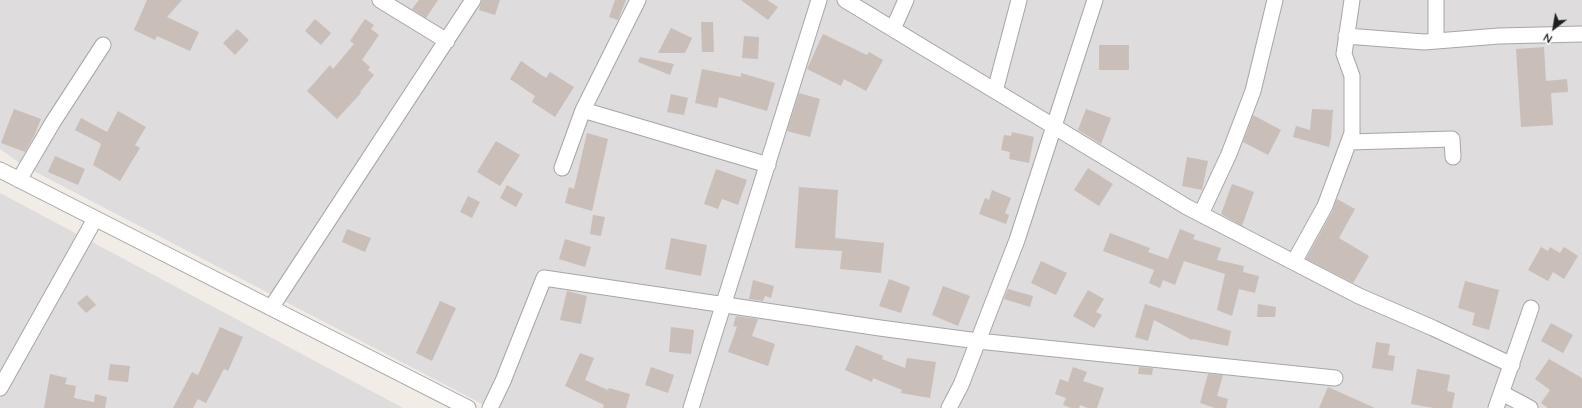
<!DOCTYPE html>
<style>
body{margin:0}
#map{position:relative;width:1582px;height:408px;overflow:hidden;background:#f1ece5;font-family:Quicksand,sans-serif}
canvas{display:block}
.north{position:absolute;left:1534px;top:8px;width:40px;height:40px;-webkit-text-stroke:3px #fff;paint-order:stroke;rotate:211deg;font-size:11px;font-weight:700;line-height:16px;text-align:center;color:#1f1f1f}
.north::after{content:'';display:block;margin:auto;width:14px;height:18px;background:#1f1f1f;clip-path:polygon(50% 0,100% 100%,50% 72%,0 100%)}
</style>
<div id="map">
<canvas width="1582" height="408"></canvas>
<div class="north">N</div>
</div>
<script>
const ctx = document.querySelector('canvas').getContext('2d');
ctx.lineJoin = 'round';
function paint(path, color) { ctx.fillStyle = color; ctx.fill(path, 'evenodd'); }
const poly = rows => new Path2D(rows.map(r => 'M' + r).join(''));
function stroke(path, color, width, dash) { ctx.strokeStyle = color; ctx.lineWidth = width; ctx.lineCap = dash ? 'butt' : 'round'; ctx.setLineDash(dash || []); ctx.stroke(path); }
paint(poly([
 [0,0,1582,0,1582,408,490,408,24,166,0,149],
 [0,193,403,408,0,408]
]), '#dedcdc');
paint(poly([
 [147,0,182,0,167,17,199,32,190,51,157,36,155,40,134,30],
 [419,0,438,0,426,18,412,9],
 [482,0,500,0,495,15,479,10],
 [615,0,626,0,618,20,609,17],
 [741,0,767,0,778,7,768,20],
 [315,19,331,33,321,45,305,31],
 [365,19,374,25,371,29,379,35,362,60,370,67,368,70,374,75,360,92,361,93,337,119,307,91,330,65,333,69,354,44,350,41],
 [701,22,713,22,714,52,702,52],
 [671,28,692,38,685,53,658,53],
 [237,29,249,40,235,55,223,43],
 [823,34,867,55,869,52,883,60,866,91,844,79,841,86,807,69],
 [744,36,759,37,758,59,742,58],
 [1099,45,1129,45,1129,70,1099,70],
 [1544,47,1546,81,1567,79,1568,92,1551,93,1553,125,1521,127,1516,49],
 [640,57,674,64,670,75,638,62],
 [521,61,546,78,550,72,574,87,555,117,532,102,535,96,510,79],
 [702,69,741,77,741,73,775,83,767,111,719,97,717,108,695,103],
 [799,93,820,99,810,137,787,131],
 [671,94,688,98,684,115,667,112],
 [14,109,41,119,34,136,25,152,1,143],
 [1086,109,1111,118,1101,144,1078,130],
 [1312,109,1333,110,1331,138,1329,147,1293,137,1296,126,1310,130],
 [118,111,146,127,135,145,140,148,120,181,93,165,101,144,100,143,75,130,81,118,107,132],
 [1253,115,1281,130,1268,155,1243,142],
 [1012,132,1034,137,1029,163,1009,159,1010,152,1001,150,1004,135,1011,136],
 [587,133,608,139,592,211,565,203,569,187,574,189],
 [496,141,520,155,500,186,477,172],
 [55,156,85,169,78,185,48,172],
 [1187,157,1208,161,1202,190,1182,186],
 [1088,168,1113,184,1099,206,1074,190],
 [716,169,747,180,738,205,722,199,718,209,704,204],
 [1232,184,1254,192,1242,226,1221,214],
 [507,185,523,194,516,207,500,198],
 [799,187,838,190,835,238,884,243,881,273,840,269,842,251,795,248],
 [992,190,1011,198,1005,213,1009,215,1006,224,979,214,985,198,989,200],
 [468,196,480,202,472,218,460,212],
 [1337,199,1355,209,1339,238,1369,256,1353,283,1306,259,1333,210],
 [593,215,605,217,601,236,590,234],
 [347,229,371,238,365,252,342,242],
 [1180,229,1195,235,1193,239,1221,248,1217,260,1244,266,1243,272,1259,276,1255,293,1239,289,1232,316,1217,310,1225,274,1184,261,1175,285,1163,280,1160,288,1149,283,1154,270,1103,251,1110,233,1150,248,1148,252,1168,259],
 [671,238,707,245,701,276,665,269],
 [565,239,591,247,585,267,559,259],
 [1541,247,1548,251,1550,247,1560,253,1564,247,1578,256,1564,279,1553,272,1548,281,1528,270],
 [1041,261,1067,273,1056,295,1031,283],
 [889,279,910,287,901,313,879,306],
 [753,280,774,286,771,298,765,296,763,301,749,299],
 [1465,281,1499,290,1489,330,1472,325,1475,313,1458,308],
 [943,286,970,296,958,326,932,315],
 [1008,289,1033,296,1030,307,1004,299],
 [1088,290,1104,299,1096,312,1102,315,1094,328,1073,316],
 [567,291,587,296,581,324,560,320],
 [87,295,96,305,86,313,77,303],
 [440,301,456,308,432,361,416,353],
 [1145,304,1231,331,1228,346,1193,339,1192,340,1154,320,1148,341,1135,337],
 [1258,304,1276,307,1275,317,1257,317],
 [736,316,758,319,752,336,775,344,768,366,728,352,737,327,733,326],
 [1551,323,1573,335,1563,353,1541,341],
 [220,327,243,337,228,371,224,369,206,403,198,399,193,408,173,408,192,372,198,375],
 [671,327,694,330,691,354,669,352],
 [1376,342,1390,344,1388,355,1395,356,1393,371,1372,368],
 [856,345,883,356,882,359,905,368,907,358,936,362,930,398,901,393,902,390,873,378,872,382,845,370],
 [580,353,594,358,585,380,608,390,609,388,630,394,626,408,603,408,604,405,565,386],
 [1549,359,1582,378,1582,408,1548,408,1541,403,1550,390,1535,379],
 [110,364,130,366,128,382,108,380],
 [651,367,674,375,668,393,645,385],
 [1073,367,1087,372,1083,381,1104,388,1097,408,1088,408,1080,405,1079,408,1071,408,1063,405,1066,398,1055,394,1060,379,1068,382],
 [1139,367,1153,368,1152,375,1138,374],
 [1417,369,1450,375,1447,391,1455,393,1452,408,1434,408,1411,404],
 [50,374,67,378,65,384,76,386,74,398,94,402,95,394,107,397,105,408,44,408],
 [1208,374,1223,375,1217,396,1228,399,1226,408,1215,408,1200,403],
 [1328,387,1375,408,1319,408]
]), '#c9beb8');
const minor = poly([
 [380,0,447,41],
 [845,0,1187,207,1359,296,1433,328,1512,365],
 [1436,0,1436,41],
 [893,29,906,0],
 [1346,36,1424,42,1499,36,1582,34],
 [995,91,1019,0],
 [583,110,768,165],
 [1349,142,1452,139,1453,157],
 [562,168,583,110,638,0],
 [0,170,468,408],
 [19,180,53,122,103,45],
 [1201,214,1229,154,1253,91,1275,0],
 [1294,262,1325,206,1352,133,1352,76,1344,54,1352,0],
 [271,308,473,0],
 [0,388,95,219],
 [1502,393,1530,408],
 [490,408,503,381,544,278,880,328,978,341,1335,378],
 [691,408,819,0],
 [949,408,961,385,1017,240,1095,0],
 [1496,408,1531,308]
]);
stroke(minor, '#a6a6a6', 17);
stroke(minor, '#fff', 15);
</script>
